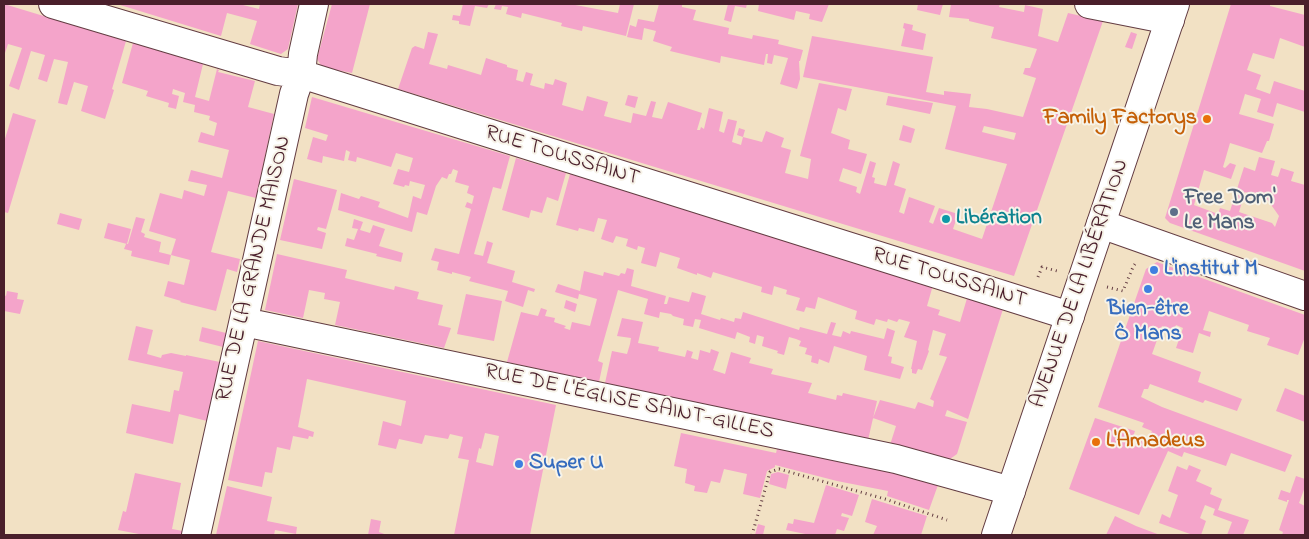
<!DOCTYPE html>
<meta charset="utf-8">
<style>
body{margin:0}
#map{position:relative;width:1309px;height:539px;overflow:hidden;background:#f2e1c4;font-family:"Indie Flower",sans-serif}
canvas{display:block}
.frame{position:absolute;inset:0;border:5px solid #4a1f2b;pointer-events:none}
</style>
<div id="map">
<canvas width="1309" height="539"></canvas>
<div class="frame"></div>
</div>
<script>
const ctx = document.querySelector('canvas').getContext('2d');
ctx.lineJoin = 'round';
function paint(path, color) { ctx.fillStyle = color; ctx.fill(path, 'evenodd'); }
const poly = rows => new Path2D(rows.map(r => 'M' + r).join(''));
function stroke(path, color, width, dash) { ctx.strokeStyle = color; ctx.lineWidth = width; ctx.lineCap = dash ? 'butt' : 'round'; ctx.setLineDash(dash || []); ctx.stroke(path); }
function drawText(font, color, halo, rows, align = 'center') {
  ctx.font = font + ' "Indie Flower",sans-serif'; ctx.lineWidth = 4; ctx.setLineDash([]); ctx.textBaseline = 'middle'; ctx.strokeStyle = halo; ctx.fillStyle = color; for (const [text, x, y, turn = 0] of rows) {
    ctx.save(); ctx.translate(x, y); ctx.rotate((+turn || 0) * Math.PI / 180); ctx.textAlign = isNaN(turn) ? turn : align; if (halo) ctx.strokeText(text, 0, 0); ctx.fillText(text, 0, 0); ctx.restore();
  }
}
paint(poly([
 [4,4,126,41,112,89,114,90,105,119,81,111,88,86,74,82,67,105,58,103,68,62,54,59,47,82,38,79,45,55,31,51,19,90,9,86,22,48,8,44,4,56],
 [117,4,239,4,259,9,260,4,298,4,288,49,281,54,250,44,257,21,227,13,221,36],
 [332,4,370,4,352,73,322,67,317,59],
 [463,4,489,4,487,8,475,6,470,26,459,24,459,21,452,20,453,15,460,16],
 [496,4,570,4,618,13,620,4,634,4,626,36,583,26,582,31,561,26,562,23,522,13,521,18,506,14,508,7,502,6,501,10,494,9],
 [659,4,682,4,682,7,696,10,693,20,729,28,728,34,752,39,753,35,779,40,778,44,803,50,800,61,799,61,800,79,797,89,780,84,788,58,774,55,772,64,767,63,768,54,766,54,764,65,721,56,720,63,670,51,672,47,653,41,656,31,644,28,642,40,627,37,630,25,636,27,638,19,654,22],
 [728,4,747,4,746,8,735,6,731,22,724,20],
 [759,4,829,4,822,22,809,19,810,14,796,11,794,20,758,11],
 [918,4,943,4,940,15,917,10],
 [951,4,1000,4,999,7,1024,12,1025,5,1043,9,1038,36,1058,42,1068,13,1103,21,1014,276,398,89,412,48,415,46,424,49,428,32,438,34,429,64,447,69,448,65,481,75,486,58,507,65,507,67,518,70,516,80,523,82,526,72,533,74,530,85,544,89,545,83,553,85,555,79,567,83,562,105,583,111,587,96,608,102,604,116,631,123,633,113,646,116,651,101,656,102,652,117,662,119,668,102,702,113,697,130,700,130,701,127,704,129,709,108,723,112,719,131,724,133,728,119,737,121,732,142,741,145,743,137,737,135,739,128,745,130,743,137,762,142,766,131,784,138,781,147,791,150,785,173,808,179,811,159,800,156,819,83,852,89,846,111,838,108,831,133,850,140,848,149,867,154,861,174,843,168,839,181,857,187,856,192,860,194,870,161,876,163,872,177,875,178,874,183,886,186,893,161,900,164,894,185,906,189,899,212,904,214,909,197,935,206,929,222,933,224,939,208,958,214,953,229,982,239,1007,164,945,149,956,106,803,77,812,36,933,57,926,92,944,95,944,91,971,94,969,107,987,109,1023,117,1036,78,1023,74,1025,68,1030,68,1037,49,991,38,994,27,969,21,969,19,949,17],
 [984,126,1016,133,1014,140,982,132],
 [1231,4,1270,4,1270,6,1305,15,1305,47,1280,38,1274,59,1253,53,1247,70,1261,75,1256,89,1270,94,1274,81,1305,91,1305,112,1277,103,1273,117,1257,112,1261,99,1245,94,1239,114,1274,124,1269,141,1267,141,1262,153,1230,143,1223,167,1225,168,1230,163,1236,165,1231,179,1204,170,1194,205,1218,214,1220,208,1230,211,1244,167,1255,171,1259,157,1275,161,1271,175,1278,177,1281,168,1294,172,1291,181,1305,185,1305,271,1170,223,1165,218],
 [1245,192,1267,199,1279,216,1275,227,1272,223,1239,212],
 [904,23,913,25,912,30,926,34,923,50,901,46,905,29,903,28],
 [1131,32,1137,34,1132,49,1125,47],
 [133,43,203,64,195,97,209,101,217,69,219,70,218,72,255,81,248,107,274,114,256,198,228,191,211,252,240,259,237,272,227,269,216,311,180,302,181,301,164,296,168,281,184,285,190,260,171,255,176,239,149,231,160,193,182,199,184,190,204,196,207,185,188,181,191,170,222,178,229,150,198,142,201,132,214,136,217,123,209,120,210,116,194,112,195,105,183,102,185,93,173,89,172,94,179,96,176,109,168,107,169,103,146,96,148,91,122,83],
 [628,95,638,97,635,108,625,105],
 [888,96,933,103,930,114,886,105],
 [312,97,510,156,501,189,493,187,474,254,483,256,487,241,493,243,487,263,515,271,512,282,535,289,534,292,528,290,523,307,505,301,508,291,469,281,471,277,452,272,452,274,437,270,439,262,431,260,435,248,459,254,471,209,465,207,467,202,472,204,474,196,467,193,469,186,455,182,458,171,453,169,451,174,449,174,447,179,442,177,436,186,427,215,417,212,412,232,338,210,341,193,359,199,361,196,380,202,378,207,408,218,413,196,421,199,425,185,410,181,409,186,405,185,404,187,393,184,398,169,409,172,413,158,396,153,391,167,357,157,356,162,348,160,350,152,346,150,344,161,323,156,322,163,307,159,313,137,326,141,328,135,305,128],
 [13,113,36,120,8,213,4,212,4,142],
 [903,125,915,129,911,143,899,140],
 [516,158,566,173,558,201,547,197,542,213,531,210,529,218,502,210],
 [570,174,933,285,927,306,940,310,938,315,960,322,968,295,1004,306,968,419,947,410,945,416,967,422,957,454,950,459,890,445,896,426,873,418,880,400,915,409,918,402,933,407,934,401,930,399,947,357,939,355,946,334,933,330,928,350,929,351,922,370,918,369,916,374,912,373,912,369,911,369,917,341,904,337,910,322,899,319,897,322,888,319,887,322,876,319,874,325,855,319,857,311,818,297,815,309,806,307,804,312,796,310,800,298,786,294,787,290,774,286,772,295,761,292,762,287,713,272,711,278,697,273,697,275,677,268,680,258,660,252,656,267,641,263,645,248,638,246,637,250,626,246,628,239,616,236,613,243,601,239,607,220,598,218,594,232,579,228,578,231,556,225],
 [294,179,337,190,326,229,318,227,317,230,326,233,322,249,280,240],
 [60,213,82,219,79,230,57,224],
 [136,217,145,219,141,232,145,234,144,237,161,242,159,252,171,255,169,265,131,256,132,251,124,249,126,244,128,244],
 [354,219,363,222,360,230,370,233,373,225,385,229,379,246,403,253,401,262,376,256,377,254,345,246,347,238,354,240,358,229,352,228],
 [108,223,131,229,127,244,104,238],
 [277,254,347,270,345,278,394,290,395,286,419,292,417,299,443,305,438,325,451,328,444,348,335,325,340,302,324,299,325,293,309,290,303,318,265,310],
 [1157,262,1305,315,1305,337,1298,355,1267,345,1270,338,1247,331,1249,325,1209,311,1203,330,1211,332,1210,337,1199,333,1193,353,1176,348,1183,328,1176,325,1174,330,1162,326,1152,354,1201,372,1198,382,1242,399,1237,411,1205,400,1203,403,1150,384,1148,389,1144,389,1141,397,1162,407,1292,455,1285,472,1231,453,1226,466,1184,452,1182,457,1168,451,1139,515,1069,489,1095,418,1135,431,1130,445,1139,447,1141,440,1145,445,1152,431,1142,427,1144,423,1098,407,1146,269],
 [627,268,634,270,631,286,666,296,664,304,667,304,669,297,689,302,692,292,706,296,701,314,720,320,721,318,734,322,735,318,741,319,743,312,799,330,800,327,827,334,831,322,836,323,832,335,841,337,843,331,850,334,851,331,884,339,887,328,895,331,888,356,892,357,891,363,904,367,900,379,864,370,867,356,834,346,829,363,819,359,818,364,811,362,812,356,805,354,807,348,799,346,801,341,796,339,789,337,784,355,777,353,778,351,762,346,764,337,757,335,755,344,749,342,750,337,737,332,735,339,699,328,701,320,695,319,693,327,683,325,684,319,673,316,671,314,660,312,659,318,644,314,648,299,618,290,598,361,603,363,599,382,507,362,521,312,538,316,541,308,547,310,545,316,555,318,554,322,566,326,564,328,570,330,572,322,590,326,597,299,579,294,578,299,555,292,558,284,580,291,584,271,603,276,604,272,619,276,621,273,625,274],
 [7,291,18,293,17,299,24,300,20,314,4,311,4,295,6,296],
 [466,294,502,301,494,341,457,334],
 [566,300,577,304,575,312,564,308],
 [622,318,643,322,638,343,659,347,658,351,685,357,687,350,693,352,691,358,698,360,700,350,710,353,711,349,719,352,713,370,725,374,731,352,751,358,749,363,773,369,771,374,812,383,808,393,836,400,837,395,842,396,843,393,877,401,868,440,605,383,612,351,627,354,630,344,631,338,617,336],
 [136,326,153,330,147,354,161,358,162,355,171,353,186,356,186,355,220,362,207,421,179,414,173,444,126,433,132,404,170,412,174,390,179,391,183,372,128,360],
 [202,327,226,333,223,347,199,341],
 [258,341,556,405,530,535,454,535,469,460,458,458,463,437,450,434,448,439,425,435,422,444,399,439,396,449,378,445,383,421,401,426,406,401,307,379,298,427,314,432,313,437,309,436,308,439,293,436,290,450,277,447,272,473,265,472,262,487,228,480],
 [485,433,499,436,493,466,476,462,479,448,481,449],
 [1285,388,1305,396,1305,422,1276,411],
 [681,433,776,453,778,445,893,471,938,485,929,510,887,496,888,491,837,481,775,465,775,467,767,471,760,498,743,494,747,474,724,469,720,483,711,481,707,493,694,491,695,486,685,483,687,469,674,466],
 [1189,465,1201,470,1196,481,1212,488,1210,494,1222,499,1218,510,1249,520,1243,535,1227,535,1232,522,1213,515,1215,509,1205,505,1200,518,1206,521,1201,535,1193,535,1159,523,1162,514,1170,518,1178,495,1168,491,1177,466,1187,470],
 [778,472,789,475,786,489,769,484,771,474],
 [135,473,181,483,172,529,183,531,182,535,144,535,118,530,123,511,126,512],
 [1296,476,1305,479,1305,487,1299,503,1305,506,1305,535,1282,535,1283,532,1279,530,1289,500,1287,500,1287,502,1278,499,1281,490,1290,493],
 [826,485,859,495,852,516,842,513,841,516,849,518,844,531,837,529,835,535,810,535,786,530,788,523,793,524,794,519,814,523],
 [227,486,272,497,267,521,297,527,296,534,275,530,274,535,216,535],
 [872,499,927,516,921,535,873,535,877,526,865,522],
 [1115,516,1136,526,1160,535,1106,535],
 [371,519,381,521,379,532,387,535,368,535],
 [758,524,765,526,763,535,755,535]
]), '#f4a4ca');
const minor = poly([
 [53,4,278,71,301,74,1070,316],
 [1089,4,1170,20],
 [1101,224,1305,296],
 [244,322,896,459,1011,491],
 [196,535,294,94,301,74,303,54,314,4]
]);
const secondary = poly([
 [996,535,1175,4]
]);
stroke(minor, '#633c42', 30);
stroke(secondary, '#633c42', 30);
stroke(poly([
 [1038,277,1042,267,1057,271],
 [1107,287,1123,291,1133,267,1135,264],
 [752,535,770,472,779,469,885,499,947,520]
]), '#633c42', 3, [1, 4]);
stroke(minor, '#fff', 28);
stroke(secondary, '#fff', 28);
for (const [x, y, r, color] of [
 [1207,119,5,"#e8710a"],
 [1174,212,5,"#5c6f8a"],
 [946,219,5,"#0f9aa8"],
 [1154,270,5,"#3f7fe0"],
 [1148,289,5,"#3f7fe0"],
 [1096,442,5,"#e8710a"],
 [519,464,5,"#3f7fe0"]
]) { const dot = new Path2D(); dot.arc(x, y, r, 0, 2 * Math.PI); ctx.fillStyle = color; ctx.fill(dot); stroke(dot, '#f7f3e8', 2); }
drawText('bold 22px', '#c56008', '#f7f3e8', [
 ["Family Factorys",1197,119],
 ["L'Amadeus",1106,442,"left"]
], 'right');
drawText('22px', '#4a1f2b', '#f7f3e8', [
 ["RUE TOUSSAINT",562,157,17],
 ["RUE DE LA GRANDE MAISON",255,269,-77],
 ["RUE TOUSSAINT",949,279,17],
 ["AVENUE DE LA LIBÉRATION",1081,284,-71],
 ["RUE DE L'ÉGLISE SAINT-GILLES",629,403,12]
]);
drawText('bold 22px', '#4e5e75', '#f7f3e8', [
 ["Free Dom'",1184,199],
 ["Le Mans",1184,224]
], 'left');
drawText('bold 22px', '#0d838f', '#f7f3e8', [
 ["Libération",956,219]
], 'left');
drawText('bold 22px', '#366cbe', '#f7f3e8', [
 ["L'institut M",1164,270],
 ["Bien-être",1148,310,"center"],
 ["Ô Mans",1148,335,"center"],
 ["Super U",529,464]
], 'left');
</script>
